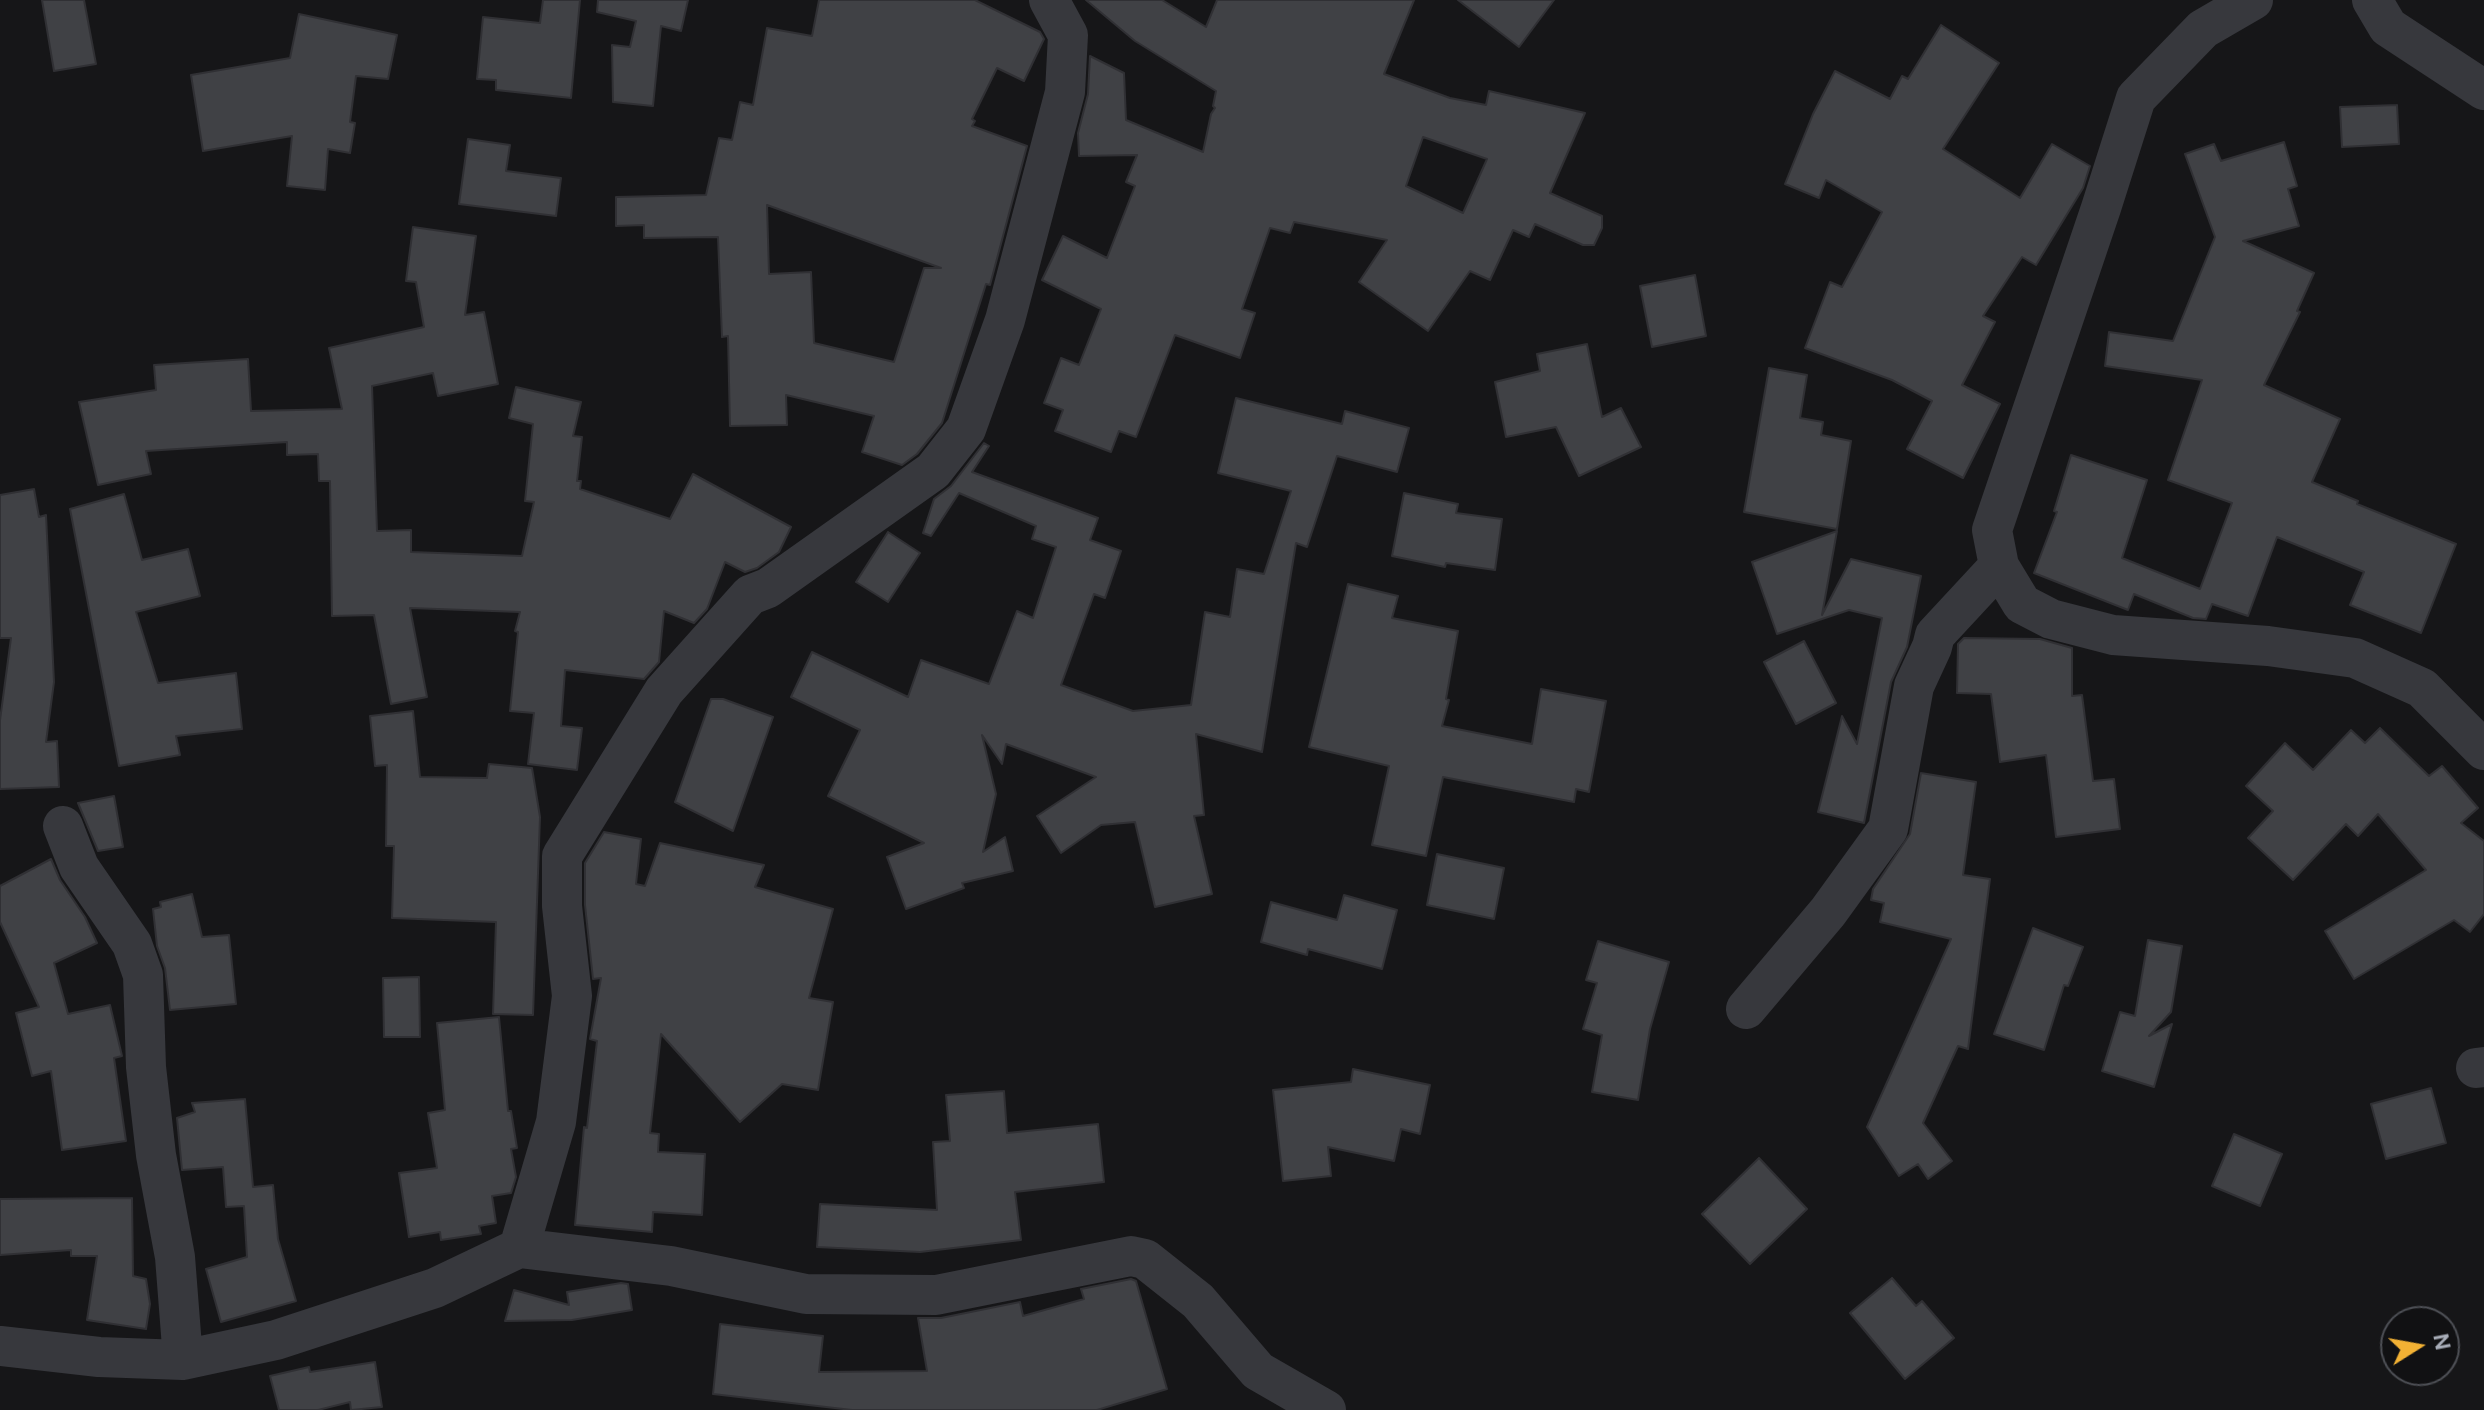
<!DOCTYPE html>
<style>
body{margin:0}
#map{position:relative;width:2484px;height:1410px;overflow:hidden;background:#161618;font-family:"DM Sans",sans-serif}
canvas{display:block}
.north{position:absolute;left:2380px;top:1306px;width:80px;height:80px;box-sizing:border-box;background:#111113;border:2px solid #4d4f55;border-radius:50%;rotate:79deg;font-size:22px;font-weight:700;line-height:32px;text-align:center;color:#a8adb8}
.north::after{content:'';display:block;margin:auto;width:28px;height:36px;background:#f2b134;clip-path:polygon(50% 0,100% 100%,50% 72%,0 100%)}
</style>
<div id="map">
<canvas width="2484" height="1410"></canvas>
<div class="north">N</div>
</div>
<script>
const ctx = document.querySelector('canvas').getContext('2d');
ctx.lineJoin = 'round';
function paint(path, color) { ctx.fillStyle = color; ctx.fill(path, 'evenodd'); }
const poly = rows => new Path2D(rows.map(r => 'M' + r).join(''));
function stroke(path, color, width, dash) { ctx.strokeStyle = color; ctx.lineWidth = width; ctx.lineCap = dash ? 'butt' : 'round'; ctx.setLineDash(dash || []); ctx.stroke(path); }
const building = poly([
 [42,0,84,0,96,64,54,71,42,0],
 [543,0,580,0,571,98,496,90,496,80,477,79,483,17,540,23,543,0],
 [598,0,688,0,681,31,661,26,653,106,613,102,612,45,630,47,636,21,597,12,598,0],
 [819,0,975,0,1040,32,1044,39,1024,81,997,68,972,119,975,121,972,126,1027,146,990,285,986,284,942,423,917,454,902,465,862,452,874,416,786,395,787,425,730,426,728,336,722,337,718,237,644,238,644,225,616,226,616,197,706,195,719,138,732,140,740,102,753,105,767,28,812,36,819,0],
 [767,205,941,268,924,268,894,362,814,343,811,272,769,274,767,205],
 [1086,0,1162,0,1206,27,1217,0,1414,0,1384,74,1450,98,1486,105,1489,91,1585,113,1550,193,1602,216,1602,228,1594,245,1583,245,1535,224,1529,237,1513,230,1490,280,1470,271,1428,331,1359,282,1387,240,1294,222,1290,233,1270,228,1242,309,1255,313,1240,358,1175,335,1136,437,1119,431,1111,452,1055,431,1063,410,1044,403,1061,358,1079,365,1101,309,1042,280,1063,236,1107,258,1135,186,1126,182,1137,155,1079,156,1078,133,1088,94,1090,56,1124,73,1126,120,1203,152,1211,114,1215,108,1213,106,1216,91,1135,41,1086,0],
 [1423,137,1487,159,1463,213,1406,186,1423,137],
 [1458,0,1554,0,1519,47,1458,0],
 [299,14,397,35,388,79,356,76,350,122,355,123,350,153,328,149,325,190,287,186,292,136,203,151,191,75,290,58,299,14],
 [1941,25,1999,63,1943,149,2020,198,2052,144,2090,166,2083,188,2036,265,2022,257,1983,316,1995,322,1962,385,2000,404,1963,478,1907,449,1932,401,1892,380,1805,348,1830,282,1842,287,1882,212,1826,180,1819,198,1785,184,1813,114,1835,71,1890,99,1902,76,1908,79,1941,25],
 [2397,105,2399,144,2342,147,2340,107,2397,105],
 [468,139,510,145,506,171,561,178,556,216,459,204,468,139],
 [2284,142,2297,186,2288,189,2299,226,2243,241,2314,273,2297,311,2300,312,2264,385,2340,419,2312,482,2358,501,2357,504,2456,544,2421,633,2350,605,2364,572,2277,537,2248,616,2212,604,2206,619,2193,618,2134,594,2128,610,2034,573,2057,512,2054,511,2071,455,2147,480,2122,558,2200,589,2232,503,2168,480,2202,380,2105,366,2109,332,2173,341,2215,237,2185,154,2214,144,2221,161,2284,142],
 [413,227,476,236,465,315,484,312,498,384,438,396,433,373,372,386,377,531,411,530,411,552,522,556,534,502,525,501,533,424,509,418,516,387,581,402,573,436,582,437,577,481,581,481,580,489,670,519,693,474,791,527,779,552,757,568,745,572,725,562,707,609,694,623,664,611,659,662,644,679,565,670,561,726,582,728,577,770,528,764,534,713,510,711,518,632,515,631,520,612,410,608,427,697,391,704,374,615,332,616,330,481,319,481,318,454,287,455,287,442,146,451,151,474,98,485,79,402,156,390,154,365,248,359,251,411,342,409,329,348,424,327,416,282,406,281,413,227],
 [1695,275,1706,336,1652,347,1640,286,1695,275],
 [1587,344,1602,417,1621,408,1641,447,1579,476,1556,427,1506,437,1495,382,1540,371,1537,354,1587,344],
 [1769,368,1807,375,1800,418,1823,422,1821,435,1851,441,1837,529,1744,512,1769,368],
 [1236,398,1342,424,1345,411,1409,428,1397,472,1337,456,1307,547,1296,543,1262,752,1196,734,1204,815,1194,816,1212,894,1155,907,1135,822,1101,825,1061,853,1037,816,1096,777,1006,744,1002,764,982,735,996,794,983,852,1005,837,1013,871,962,883,964,888,906,909,887,857,924,843,828,796,860,730,791,697,812,652,908,697,921,660,989,684,1017,611,1033,618,1056,547,1032,539,1036,526,959,493,931,536,923,533,934,499,951,486,984,443,989,446,972,472,1098,518,1090,540,1121,551,1105,598,1094,594,1061,685,1133,711,1191,705,1205,612,1230,617,1237,569,1264,574,1291,491,1218,473,1236,398],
 [34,489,39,517,46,515,54,682,46,742,57,741,59,787,0,789,0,720,11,638,0,638,0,495,34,489],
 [1404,493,1458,504,1456,513,1502,519,1495,570,1446,563,1445,567,1392,556,1404,493],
 [124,494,142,560,188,549,200,596,136,612,158,683,236,673,242,729,176,736,180,755,119,766,70,509,124,494],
 [1837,531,1822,615,1851,559,1921,576,1907,647,1891,682,1864,823,1818,812,1842,716,1857,744,1882,618,1849,610,1777,634,1752,562,1837,531],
 [888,532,920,553,888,602,856,582,888,532],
 [1348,584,1398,596,1392,618,1458,631,1446,699,1449,700,1442,726,1532,744,1541,689,1606,701,1589,792,1576,789,1574,802,1443,777,1426,856,1372,845,1389,766,1309,747,1348,584],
 [1964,638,2040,639,2072,648,2072,696,2082,695,2093,781,2114,779,2120,829,2056,837,2046,755,2000,762,1991,694,1957,693,1958,644,1964,638],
 [1804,641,1836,703,1796,724,1764,662,1804,641],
 [711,699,723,699,773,717,733,831,675,802,711,699],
 [413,711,420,777,487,778,489,764,532,768,540,817,533,1015,493,1014,496,922,392,918,394,846,386,846,387,765,375,766,370,716,413,711],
 [2380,728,2429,776,2442,766,2478,808,2461,823,2484,841,2484,914,2470,932,2454,920,2354,979,2325,931,2426,870,2378,814,2358,836,2346,824,2293,880,2248,838,2273,811,2246,786,2285,743,2313,770,2351,730,2365,743,2380,728],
 [1921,773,1976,782,1963,875,1990,879,1968,1049,1958,1046,1923,1123,1952,1161,1928,1179,1918,1164,1899,1176,1867,1127,1951,939,1880,922,1884,903,1871,900,1873,889,1910,834,1921,773],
 [114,796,123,847,98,851,78,803,114,796],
 [604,832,641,839,636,884,645,886,660,843,764,865,755,887,833,909,809,998,833,1002,818,1090,782,1084,740,1122,661,1034,650,1133,659,1134,658,1152,705,1154,702,1215,653,1212,652,1232,575,1225,584,1127,587,1128,597,1041,590,1039,601,978,593,979,585,905,585,863,604,832],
 [1437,854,1504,868,1494,919,1427,905,1437,854],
 [51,859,60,880,85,917,97,943,54,963,68,1014,110,1005,122,1056,114,1058,126,1141,62,1150,51,1071,32,1076,16,1013,39,1007,0,922,0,886,51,859],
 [192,894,202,937,229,935,236,1004,170,1010,165,968,157,946,153,909,161,907,160,902,192,894],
 [1344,895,1397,910,1382,969,1308,949,1307,955,1261,942,1271,902,1337,920,1344,895],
 [2033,928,2083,947,2068,986,2064,985,2044,1050,1994,1034,2033,928],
 [2148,940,2182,946,2171,1012,2149,1036,2172,1024,2154,1087,2102,1071,2120,1012,2135,1016,2148,940],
 [1598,941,1669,962,1650,1029,1638,1100,1592,1092,1602,1035,1583,1029,1597,983,1586,980,1598,941],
 [419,977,420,1037,384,1037,383,978,419,977],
 [499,1017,508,1111,511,1111,517,1148,511,1149,516,1177,511,1193,492,1196,496,1223,479,1226,481,1234,441,1240,440,1232,409,1237,399,1173,437,1168,428,1113,445,1110,437,1023,499,1017],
 [1353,1069,1430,1085,1420,1134,1401,1129,1394,1161,1328,1147,1331,1176,1283,1181,1273,1090,1351,1082,1353,1069],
 [2431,1088,2446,1143,2386,1159,2371,1104,2431,1088],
 [1004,1091,1007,1133,1098,1124,1104,1182,1015,1192,1021,1240,920,1252,817,1247,820,1204,937,1210,933,1142,950,1141,946,1095,1004,1091],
 [245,1099,253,1187,273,1185,278,1239,296,1301,221,1322,206,1269,247,1257,244,1206,226,1207,223,1167,182,1170,177,1118,195,1112,192,1103,245,1099],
 [2234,1134,2282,1154,2260,1206,2212,1186,2234,1134],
 [1759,1158,1807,1209,1750,1264,1702,1214,1759,1158],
 [132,1198,133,1276,146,1279,150,1304,146,1329,87,1320,97,1256,71,1256,71,1250,0,1255,0,1199,132,1198],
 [1892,1278,1916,1306,1922,1301,1954,1338,1905,1379,1850,1313,1892,1278],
 [1131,1279,1136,1281,1167,1389,1097,1410,852,1410,713,1394,720,1324,823,1336,819,1372,927,1371,918,1318,941,1318,1020,1302,1023,1316,1084,1299,1081,1289,1131,1279],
 [621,1283,628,1284,632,1310,572,1320,505,1321,514,1290,569,1305,567,1292,621,1283],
 [375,1362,382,1407,351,1410,350,1402,318,1410,279,1410,270,1376,309,1367,310,1372,375,1362]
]);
paint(building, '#404145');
stroke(building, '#303034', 2);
stroke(poly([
 [2253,0,2203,29,2136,98,2101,208,1992,530,1999,566,2022,604,2051,619,2113,635,2268,646,2355,658,2422,688,2484,750],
 [2372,0,2388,27,2484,90],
 [63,826,79,867,132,944,143,975,146,1067,156,1155,175,1257,183,1360],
 [1746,1009,1828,912,1888,829,1914,686,1932,647,1935,635,1999,566],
 [2476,1068,2484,1067],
 [519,1248,556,1122,572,996,562,906,562,856,664,691,750,595,768,588,933,471,966,429,1005,320,1065,92,1068,35,1049,0],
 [0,1346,99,1357,183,1360,276,1340,435,1288,519,1248,671,1266,806,1294,936,1295,1131,1256,1145,1259,1198,1301,1258,1371,1326,1410]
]), '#37383d', 40);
</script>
